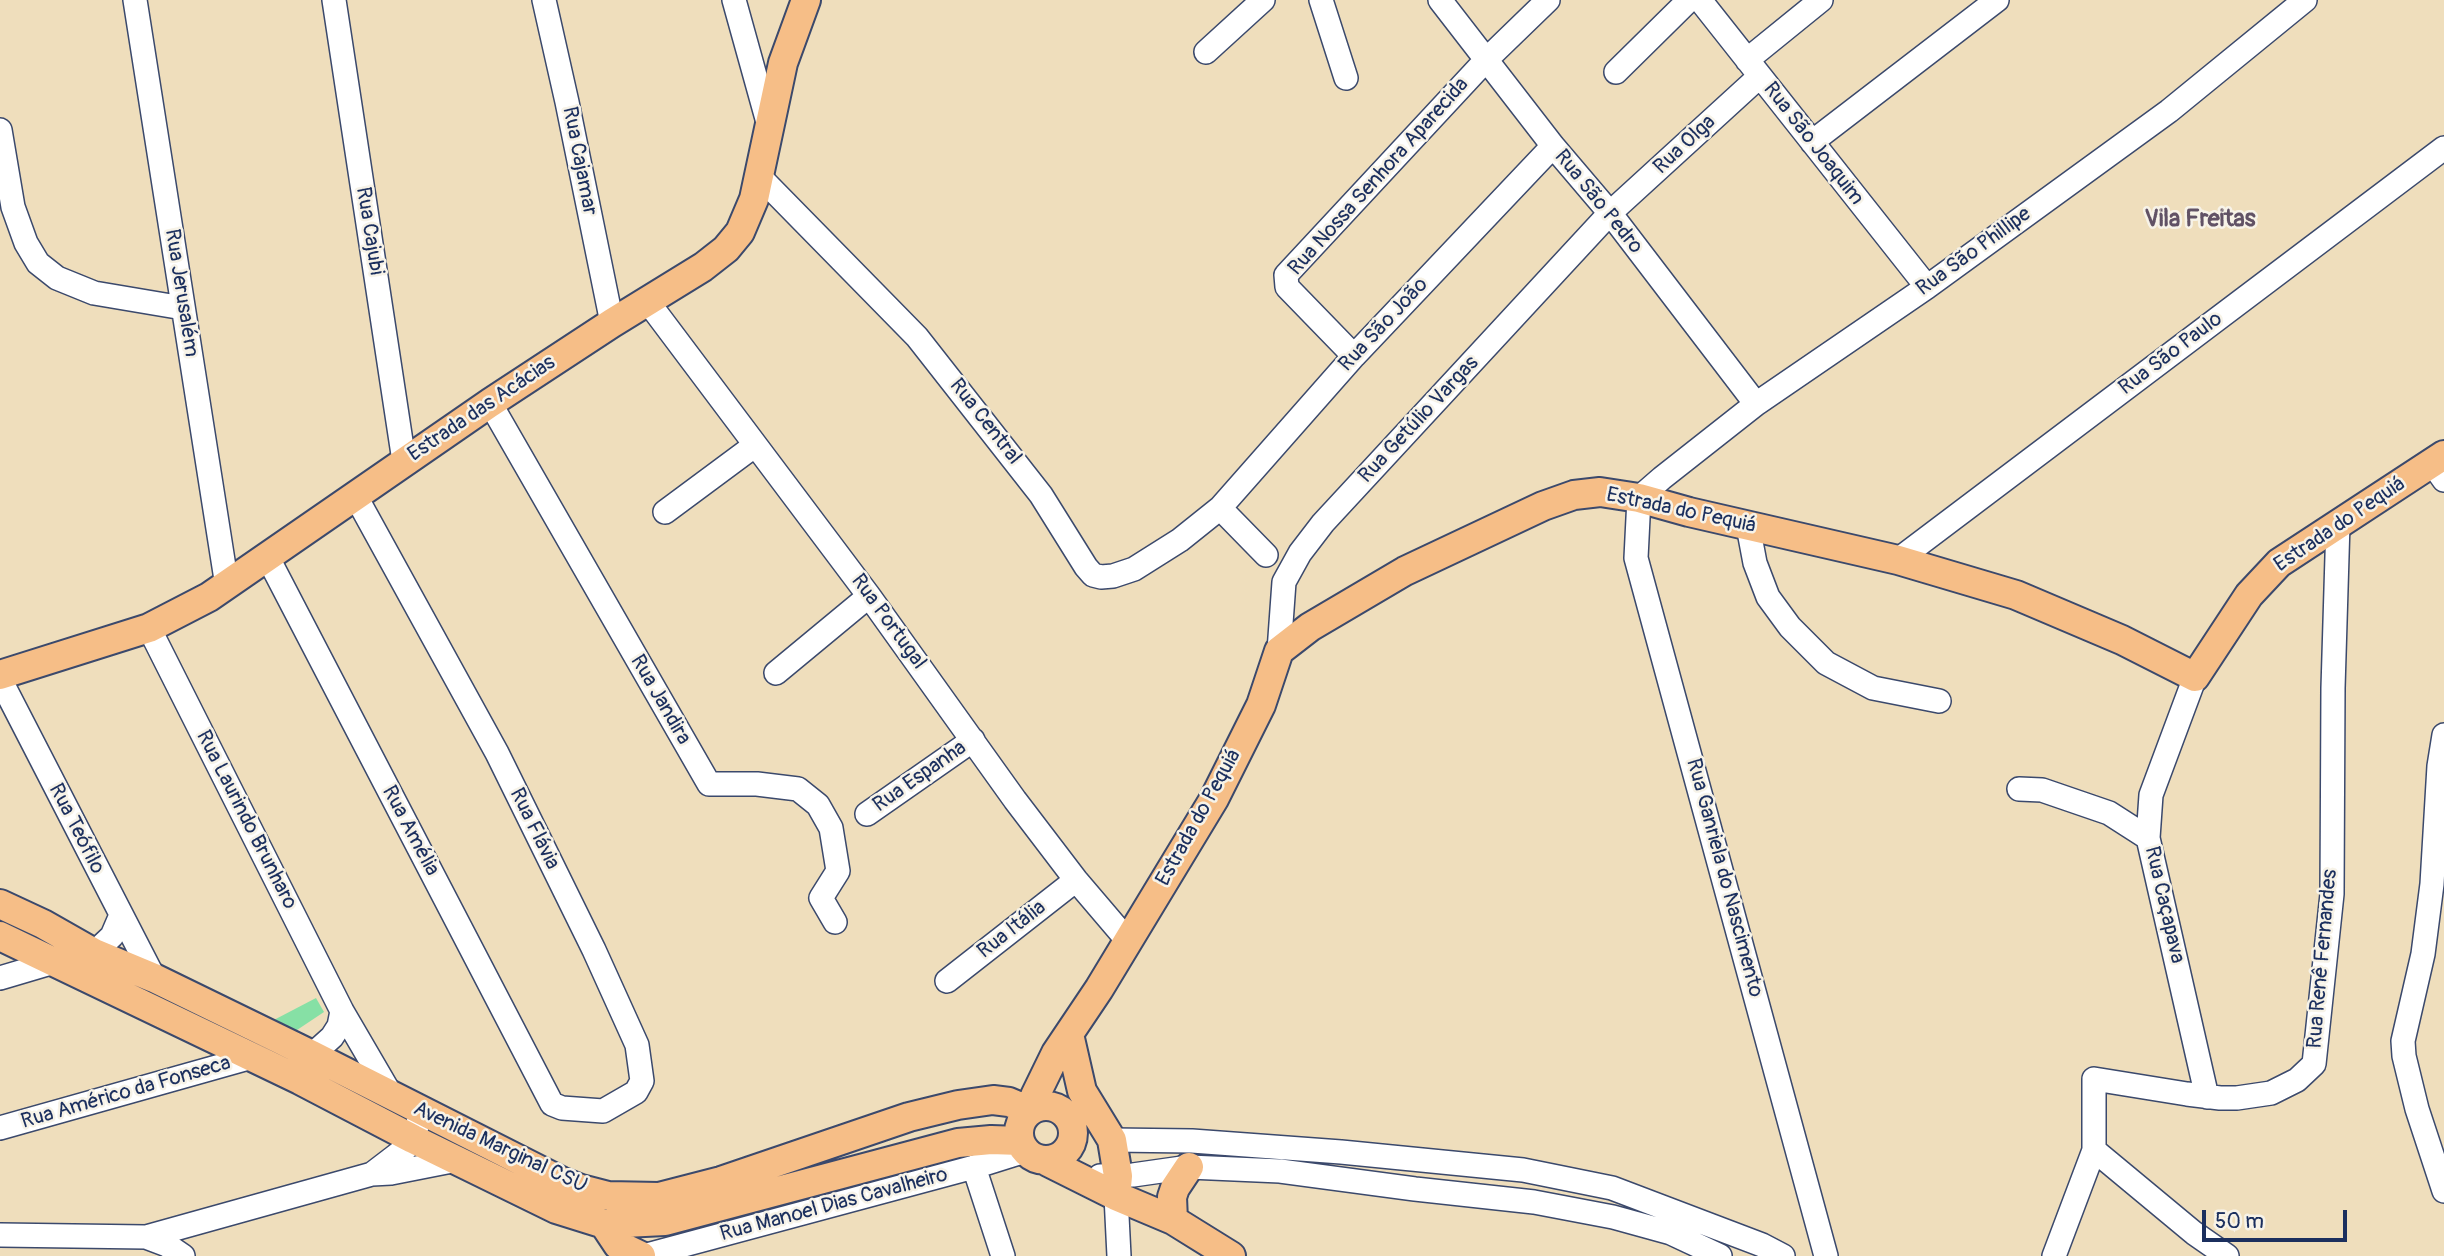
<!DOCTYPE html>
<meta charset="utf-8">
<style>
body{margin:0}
#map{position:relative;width:2444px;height:1256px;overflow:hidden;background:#efdebc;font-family:Pangolin,sans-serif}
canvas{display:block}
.scale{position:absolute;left:2202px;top:1210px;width:145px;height:32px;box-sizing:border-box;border:4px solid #1b2f5e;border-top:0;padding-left:9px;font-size:21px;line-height:24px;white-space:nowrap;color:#1b2f5e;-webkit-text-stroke:5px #f7f3e8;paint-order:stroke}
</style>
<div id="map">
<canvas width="2444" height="1256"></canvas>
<div class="scale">50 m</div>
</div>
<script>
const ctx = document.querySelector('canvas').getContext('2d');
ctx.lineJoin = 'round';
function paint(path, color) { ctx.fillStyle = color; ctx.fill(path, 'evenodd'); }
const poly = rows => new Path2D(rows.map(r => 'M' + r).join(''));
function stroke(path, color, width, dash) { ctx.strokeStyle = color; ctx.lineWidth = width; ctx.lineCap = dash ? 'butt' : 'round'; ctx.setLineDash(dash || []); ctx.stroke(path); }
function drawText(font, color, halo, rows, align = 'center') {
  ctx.font = font + ' Pangolin,sans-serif'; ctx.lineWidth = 5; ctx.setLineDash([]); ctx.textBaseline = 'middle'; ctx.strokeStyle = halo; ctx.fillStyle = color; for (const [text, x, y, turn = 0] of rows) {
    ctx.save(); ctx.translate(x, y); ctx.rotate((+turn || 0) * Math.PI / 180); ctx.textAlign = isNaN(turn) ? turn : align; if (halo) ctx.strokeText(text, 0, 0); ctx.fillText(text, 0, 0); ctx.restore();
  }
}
paint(poly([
 [316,998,324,1012,291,1034,270,1022]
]), '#86e0a5');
const minor = poly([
 [135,0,227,586],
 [334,0,404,461],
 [544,0,567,102,612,323],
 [734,0,769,126],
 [1321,0,1346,78],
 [1440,0,1553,146,1610,213,1756,404],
 [1700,0,1927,287],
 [1206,52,1263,0],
 [1747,60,1821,0],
 [1616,72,1689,0],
 [0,130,13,207,26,243,38,263,57,278,94,293,183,308],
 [1812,142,1997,0],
 [758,175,917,337,1041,495,1086,567,1093,575,1101,577,1113,576,1134,569,1180,540,1220,508,1354,356,1553,146],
 [648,302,869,596,1015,800,1076,880,1128,941],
 [1354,356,1287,287,1286,275,1486,60,1548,0],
 [490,403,709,784,757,784,798,789,818,805,831,828,838,871,821,898,835,922],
 [2432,463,2444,480],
 [1220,508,1266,555],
 [665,512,754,446],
 [1748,526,1755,563,1768,597,1790,627,1826,663,1873,688,1939,701],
 [268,558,552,1104,562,1108,603,1111,636,1092,642,1081,637,1045,594,950,497,753,355,495],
 [1898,560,2444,148],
 [149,628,342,1011,391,1095],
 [1279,651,1284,582,1300,553,1323,523,1610,213,1760,76],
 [776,673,869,596],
 [2195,677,2151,795,2148,838,2207,1097],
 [0,679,154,978],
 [2444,735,2439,766,2432,884,2423,954,2403,1041,2404,1056,2417,1109,2444,1191],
 [2019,789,2042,790,2109,813,2148,838],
 [867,814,973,740],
 [0,978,54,962,94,953,112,936,121,915],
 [947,981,1076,880],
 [312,1055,332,1037,339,1026,342,1011],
 [0,1128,252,1057],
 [1112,1140,1192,1141,1341,1152,1523,1170,1612,1188,1762,1245,1783,1256],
 [2094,1150,2194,1233,2227,1256],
 [974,1167,1003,1256],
 [372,1174,406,1148,413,1139,418,1123],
 [1100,1176,1133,1175,1189,1167,1280,1171,1415,1189,1534,1202,1613,1217,1671,1233,1720,1256],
 [1116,1196,1119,1256],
 [0,1235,146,1237,167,1245,183,1256],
 [146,1237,372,1174,391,1173,457,1160],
 [643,1256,974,1167,1025,1151],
 [1826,1256,1636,558,1639,498,1662,478,1756,404,1927,287,2169,111,2305,0],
 [2054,1256,2094,1150,2094,1079,2187,1094,2220,1098,2237,1098,2271,1093,2297,1080,2314,1064,2332,894,2333,688,2338,523]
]);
const major = poly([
 [0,675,149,628,209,597,490,403,612,323,703,267,726,249,740,232,754,199,783,63,806,0],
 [0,904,43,924,94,953,154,978,312,1055,561,1181,581,1189,608,1196,659,1197,721,1181,909,1117,958,1105,993,1100,1009,1102,1030,1111],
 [0,936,300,1080,413,1139,556,1209,604,1224,665,1221,958,1143,991,1140,1020,1141],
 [1069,1034,1082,1091,1112,1140,1118,1176,1116,1196],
 '1019 1133a27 27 0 1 1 54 0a27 27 0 1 1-54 0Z',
 [1035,1108,1035,1096,1056,1053,1099,989,1214,799,1261,705,1279,651,1310,627,1405,571,1543,506,1574,495,1600,492,1639,498,1689,512,1898,560,2016,595,2122,640,2195,677,2249,595,2279,563,2444,455],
 [1046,1161,1116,1196,1173,1220,1231,1256],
 [1173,1220,1172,1197,1175,1188,1189,1167],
 [604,1224,618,1245,641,1256]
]);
stroke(minor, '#3b496c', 26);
stroke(major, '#3b496c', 32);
stroke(minor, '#fff', 23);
stroke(major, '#f6be87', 28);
drawText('21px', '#1b2f5e', '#f7f3e8', [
 ["Rua São Joaquim",1813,144,52],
 ["Rua Olga",1685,145,-43],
 ["Rua Cajamar",579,161,79],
 ["Rua Nossa Senhora Aparecida",1379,177,-48],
 ["Rua São Pedro",1598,202,51],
 ["Rua Cajubi",369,231,81],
 ["Rua São Phillipe",1974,252,-36],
 ["Rua Jerusalém",181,293,81],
 ["Rua São João",1384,325,-47],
 ["Rua São Paulo",2171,354,-37],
 ["Estrada das Acácias",482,409,-34],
 ["Rua Getúlio Vargas",1419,420,-47],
 ["Rua Central",985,422,52],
 ["Estrada do Pequiá",1681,511,12],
 ["Estrada do Pequiá",2340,525,-34],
 ["Rua Portugal",888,622,54],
 ["Rua Jandira",660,700,60],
 ["Rua Espanha",920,777,-35],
 ["Estrada do Pequiá",1199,818,-61],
 ["Rua Laurindo Brunharo",246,820,63],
 ["Rua Teófilo",76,829,63],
 ["Rua Flávia",534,829,64],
 ["Rua Amélia",410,831,62],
 ["Rua Ganriela do Nascimento",1724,878,75],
 ["Rua Caçapava",2164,905,77],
 ["Rua Itália",1012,930,-38],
 ["Rua Renê Fernandes",2323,959,-85],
 ["Rua Américo da Fonseca",126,1093,-16],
 ["Avenida Marginal CSU",500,1148,25],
 ["Rua Manoel Dias Cavalheiro",834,1205,-15]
]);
drawText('bold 24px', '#615265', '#f7f3e8', [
 ["Vila Freitas",2200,220]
]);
</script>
